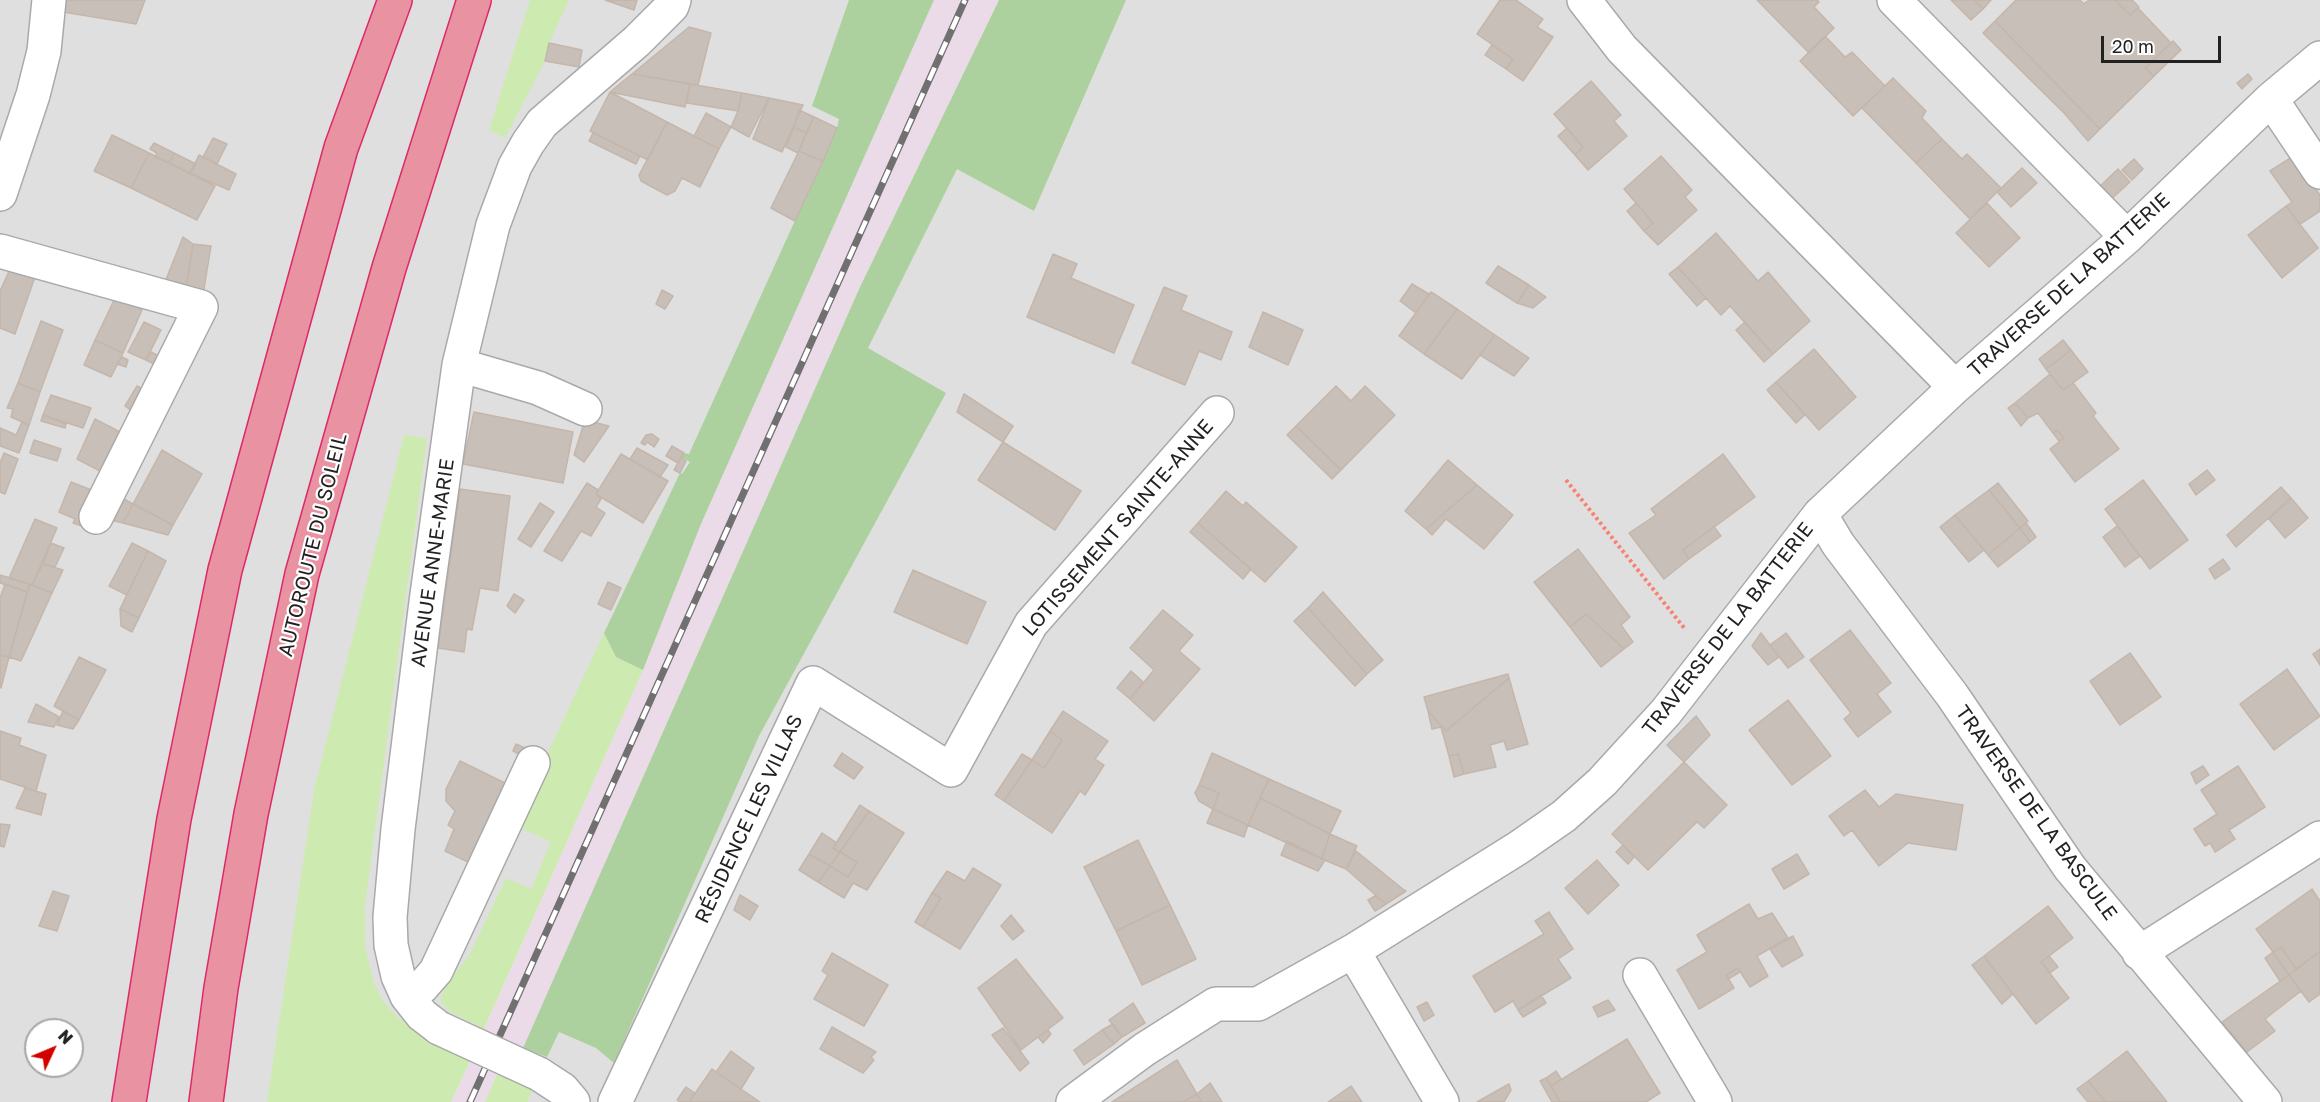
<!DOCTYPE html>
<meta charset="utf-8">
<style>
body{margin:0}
#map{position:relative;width:2320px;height:1102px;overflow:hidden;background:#f2efe9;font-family:"Golos Text",sans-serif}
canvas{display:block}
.north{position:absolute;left:24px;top:1018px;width:60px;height:60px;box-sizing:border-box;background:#fff;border:2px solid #a7a7a7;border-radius:50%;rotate:46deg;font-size:16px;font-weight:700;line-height:24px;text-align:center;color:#222}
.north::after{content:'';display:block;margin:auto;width:21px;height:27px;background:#d40000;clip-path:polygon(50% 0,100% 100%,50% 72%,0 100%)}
.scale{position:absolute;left:2101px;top:36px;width:120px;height:27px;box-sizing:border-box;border:3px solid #222;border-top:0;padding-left:8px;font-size:18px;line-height:21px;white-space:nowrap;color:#222;-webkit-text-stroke:4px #fff;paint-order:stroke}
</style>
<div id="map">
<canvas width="2320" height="1102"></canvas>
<div class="north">N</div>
<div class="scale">20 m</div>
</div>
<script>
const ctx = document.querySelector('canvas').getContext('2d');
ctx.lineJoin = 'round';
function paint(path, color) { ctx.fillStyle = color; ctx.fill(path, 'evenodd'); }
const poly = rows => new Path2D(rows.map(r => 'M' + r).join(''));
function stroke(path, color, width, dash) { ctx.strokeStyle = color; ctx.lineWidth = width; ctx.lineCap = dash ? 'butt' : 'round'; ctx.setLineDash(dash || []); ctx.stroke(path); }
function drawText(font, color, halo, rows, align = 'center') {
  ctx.font = font + ' "Golos Text",sans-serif'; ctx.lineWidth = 4.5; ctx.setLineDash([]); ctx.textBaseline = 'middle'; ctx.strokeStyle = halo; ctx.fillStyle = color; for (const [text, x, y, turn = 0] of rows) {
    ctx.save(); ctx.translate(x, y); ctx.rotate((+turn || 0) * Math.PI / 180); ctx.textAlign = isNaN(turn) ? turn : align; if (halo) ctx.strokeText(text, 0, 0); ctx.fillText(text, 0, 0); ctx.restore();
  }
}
paint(poly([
 [0,0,934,0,701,524,643,670,451,1102,0,1102],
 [36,1030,72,1030,72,1066,36,1066],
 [999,0,2320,0,2320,1102,485,1102,498,1072,523,1048,860,287]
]), '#e0dfdf');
paint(poly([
 [934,0,999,0,860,287,523,1048,484,1029,643,670,701,524],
 [471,1059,498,1072,485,1102,451,1102]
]), '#ebdbe8');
paint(poly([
 [530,0,569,0,549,43,545,61,505,138,489,130],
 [404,435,427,438,365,905,365,945,374,984,383,1001,395,1015,418,1034,471,1059,451,1102,267,1102,314,790],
 [604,633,616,657,643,670,484,1029,447,1010,440,1000,446,985,470,954,506,878,531,889,551,842,514,825],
 [498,1072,534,1087,527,1102,485,1102]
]), '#cdebb0');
paint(poly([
 [849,0,934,0,701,524,643,670,616,657,604,633,680,473,682,474,690,462,681,457,684,453,689,454,837,128,839,119,812,106],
 [999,0,1126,0,1034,211,957,169,868,348,946,393,759,736,614,1063,596,1048,559,1032,547,1057,523,1048,860,287]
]), '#add19e');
const building = poly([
 [57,0,145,0,136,24,57,11,57,0],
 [605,0,637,0,634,10,605,0],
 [1500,0,1516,0,1543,19,1537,27,1553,37,1523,81,1506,69,1513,59,1477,34,1500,0],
 [1757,0,1817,0,1819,2,1814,7,1834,28,1809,53,1757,0],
 [1951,0,1974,0,1983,9,1971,20,1951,0],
 [1974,0,1991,0,1983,9,1974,0],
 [2016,0,2080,0,2084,4,2089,0,2115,0,2130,15,2138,8,2171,43,2145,68,2154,76,2100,129,1995,21,2016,0],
 [2115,0,2132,0,2139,7,2130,15,2115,0],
 [1995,21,2100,129,2088,141,2064,113,1983,33,1995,21],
 [689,27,711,33,698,85,632,74,689,27],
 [1825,36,1845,57,1852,52,1885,86,1853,116,1800,61,1825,36],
 [2173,41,2181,50,2154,76,2145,68,2173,41],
 [549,43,582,50,579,67,545,61,549,43],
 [1492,45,1513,59,1506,69,1485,55,1492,45],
 [632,74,690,84,685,107,610,92,632,74],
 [2248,74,2252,79,2242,89,2237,83,2248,74],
 [1893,78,1926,111,1922,118,1942,139,1916,163,1862,108,1893,78],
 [1591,81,1621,115,1614,121,1627,136,1588,170,1575,155,1583,147,1554,114,1591,81],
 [690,84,742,93,738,111,687,103,690,84],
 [610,92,667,122,648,160,590,131,610,92],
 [742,93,769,98,749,137,731,127,738,111,742,93],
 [769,98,803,105,782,152,753,139,769,98],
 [799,110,814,117,806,133,794,127,799,110],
 [706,113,731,127,719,149,694,136,706,113],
 [814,117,837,128,823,161,799,151,814,117],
 [667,122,719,149,700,187,682,178,675,191,667,195,641,181,639,175,667,122],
 [794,127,806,133,798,153,786,147,794,127],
 [1567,128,1583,147,1575,155,1558,136,1567,128],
 [593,133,640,156,636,164,589,141,593,133],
 [112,135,149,153,131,188,94,171,112,135],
 [213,138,227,144,217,164,203,157,213,138],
 [1942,139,1962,159,1967,154,2001,188,1970,219,1916,163,1942,139],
 [154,143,174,153,169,163,155,157,157,153,150,149,154,143],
 [799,151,823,161,795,221,771,208,799,151],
 [149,153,215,186,197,220,131,188,149,153],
 [174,153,196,164,190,173,169,163,174,153],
 [199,155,236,174,229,190,190,173,199,155],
 [1661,156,1692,190,1685,197,1697,210,1658,245,1644,231,1653,223,1624,189,1661,156],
 [2292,157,2320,195,2320,211,2300,224,2286,206,2292,202,2270,171,2292,157],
 [2134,159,2143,169,2132,180,2122,170,2134,159],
 [2022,168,2037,183,2011,207,1997,192,2022,168],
 [2118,169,2130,182,2107,203,2095,191,2118,169],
 [1636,203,1653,223,1644,231,1627,211,1636,203],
 [1987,203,2020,238,1989,267,1956,233,1987,203],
 [2286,206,2318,248,2282,278,2248,235,2286,206],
 [1716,233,1758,281,1768,272,1810,321,1773,354,1730,306,1721,315,1678,267,1716,233],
 [183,237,193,244,186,290,165,282,183,237],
 [193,244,211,246,203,295,186,290,193,244],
 [1053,254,1077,264,1071,278,1134,305,1114,353,1027,317,1053,254],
 [1498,266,1529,285,1517,303,1486,283,1498,266],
 [11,267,36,274,15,334,0,328,0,291,11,267],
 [1678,267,1706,298,1697,306,1669,274,1678,267],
 [1412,284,1429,294,1416,313,1400,301,1412,284],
 [1529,285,1546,297,1533,308,1517,303,1529,285],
 [1164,287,1187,296,1181,310,1232,332,1221,360,1199,351,1185,385,1132,363,1164,287],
 [662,290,673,296,665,309,656,304,662,290],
 [1431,292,1457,309,1424,354,1399,336,1431,292],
 [116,296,142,310,123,353,95,340,116,296],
 [1457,309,1495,335,1462,379,1424,354,1457,309],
 [1263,312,1303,330,1288,365,1249,347,1263,312],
 [41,321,63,330,40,392,18,383,41,321],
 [144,322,161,330,146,360,128,352,144,322],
 [1745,322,1773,354,1764,362,1736,330,1745,322],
 [1495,335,1529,358,1514,376,1480,355,1495,335],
 [95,340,123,353,111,377,84,365,95,340],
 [2063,340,2071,350,2046,369,2039,359,2063,340],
 [1814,349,1856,397,1819,430,1776,382,1814,349],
 [2071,350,2088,372,2063,390,2046,369,2071,350],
 [151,352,165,359,160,367,146,360,151,352],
 [122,357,128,360,126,367,117,364,122,357],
 [2050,374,2063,390,2073,383,2096,413,2093,416,2119,449,2075,482,2050,449,2064,438,2057,430,2053,433,2038,413,2028,418,2015,403,2050,374],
 [1776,382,1805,415,1796,423,1767,390,1776,382],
 [18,383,40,392,29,425,11,417,13,409,7,408,18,383],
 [137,386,148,392,136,414,125,406,137,386],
 [1336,386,1351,401,1365,386,1395,415,1341,470,1296,426,1336,386],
 [964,394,1013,426,1003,442,957,412,964,394],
 [51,395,91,408,83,428,43,415,51,395],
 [2015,403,2028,418,2021,426,2008,408,2015,403],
 [474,412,573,432,563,483,463,464,474,412],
 [43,415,66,424,65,428,41,421,43,415],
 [95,419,120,432,102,472,77,459,95,419],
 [585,420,609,426,584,462,574,455,585,420],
 [22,422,29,425,19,453,0,446,0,428,16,435,22,422],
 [1296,426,1341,470,1332,479,1287,435,1296,426],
 [2057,430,2064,438,2059,441,2053,433,2057,430],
 [652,434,659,439,654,447,647,442,645,445,641,443,646,435,652,434],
 [34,440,61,449,57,461,30,453,34,440],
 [1003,442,1081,491,1055,530,978,480,1003,442],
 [672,446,684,453,678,463,666,456,672,446],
 [637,448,668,465,660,477,630,459,637,448],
 [162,450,202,474,173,525,133,504,162,450],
 [4,453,18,459,5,494,0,492,0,463,4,453],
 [621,454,668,481,643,523,596,494,621,454],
 [1723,454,1755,497,1683,550,1689,559,1664,579,1629,533,1656,515,1651,509,1723,454],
 [681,457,686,461,680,473,674,470,681,457],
 [1448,460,1477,485,1426,529,1405,511,1448,460],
 [2207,470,2215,480,2196,495,2189,484,2207,470],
 [2143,480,2188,540,2150,569,2105,509,2143,480],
 [71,482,99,493,82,526,73,523,75,519,59,512,71,482],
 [587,483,598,490,596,494,601,499,596,507,605,513,591,536,581,531,562,561,544,551,587,483],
 [1998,483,2028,521,2020,528,1989,490,1998,483],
 [1477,485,1513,515,1484,549,1446,519,1432,535,1426,529,1477,485],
 [2281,487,2291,498,2236,547,2227,535,2281,487],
 [460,489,510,496,498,591,480,588,472,630,467,629,464,652,438,648,460,489],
 [1989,490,2020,528,1988,555,1955,515,1989,490],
 [1226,491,1243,506,1246,502,1297,547,1265,582,1198,523,1226,491],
 [117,495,133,504,123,523,107,519,117,495],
 [2291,498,2308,518,2285,538,2269,519,2291,498],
 [540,503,554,512,531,547,518,539,540,503],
 [133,504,173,525,168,535,123,523,133,504],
 [1955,515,1984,550,1969,562,1940,527,1955,515],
 [35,519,57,528,32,585,9,578,35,519],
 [1198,523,1251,569,1243,579,1190,532,1198,523],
 [2026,523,2036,537,2030,542,2020,528,2026,523],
 [2117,526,2140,556,2125,567,2103,537,2117,526],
 [1714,527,1721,536,1689,559,1683,550,1714,527],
 [2020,528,2030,542,1998,567,1988,555,2020,528],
 [51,543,64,548,55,567,43,564,51,543],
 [132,543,148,551,127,595,109,586,132,543],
 [1578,549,1630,617,1621,625,1633,642,1624,649,1586,614,1570,627,1534,582,1578,549],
 [148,551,166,561,139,618,120,609,148,551],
 [2223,559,2230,569,2215,579,2209,569,2223,559],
 [43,564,63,570,52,593,32,585,43,564],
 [913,570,986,602,967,644,894,612,913,570],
 [0,575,30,584,27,592,0,583,0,575],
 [608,582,621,588,611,610,598,604,608,582],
 [5,584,27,592,9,657,0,655,0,598,5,584],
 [30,584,52,593,21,661,9,657,30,584],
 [1323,592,1383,660,1367,674,1308,608,1323,592],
 [514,594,524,600,515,613,507,606,514,594],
 [1308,608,1367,674,1355,686,1294,621,1308,608],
 [120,609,139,618,132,632,121,626,120,609],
 [1163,610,1193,635,1179,651,1200,669,1154,721,1130,699,1154,670,1130,648,1163,610],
 [1586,614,1624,649,1601,667,1570,627,1586,614],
 [1850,630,1891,683,1877,694,1891,712,1858,737,1844,719,1851,713,1810,660,1850,630],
 [1761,633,1779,657,1768,665,1752,646,1761,633],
 [1786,633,1804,657,1788,668,1770,645,1786,633],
 [2320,649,2320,665,2313,654,2320,649],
 [2130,653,2161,697,2120,725,2090,681,2130,653],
 [0,655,9,657,1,688,0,687,0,655],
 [79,657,106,670,79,720,54,706,79,657],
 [2287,669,2320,716,2274,750,2240,704,2287,669],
 [1131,671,1143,682,1130,699,1117,688,1131,671],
 [1508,674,1509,678,1446,731,1428,711,1424,697,1508,674],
 [1509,678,1528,744,1507,750,1504,741,1490,745,1496,767,1464,774,1458,754,1449,756,1441,727,1432,729,1428,711,1446,731,1509,678],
 [1788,700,1831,756,1792,785,1749,730,1788,700],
 [36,704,59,717,54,727,28,722,36,704],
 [63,711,79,720,73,729,57,725,63,711],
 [1063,711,1108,741,1095,759,1104,765,1085,795,1080,791,1052,833,1004,801,1032,760,1044,768,1062,740,1050,731,1063,711],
 [1696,716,1710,735,1684,762,1667,745,1696,716],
 [0,731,21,738,19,745,46,755,36,791,0,779,0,731],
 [1050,731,1062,740,1044,768,1032,760,1050,731],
 [516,744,525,748,521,755,513,751,516,744],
 [842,753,863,767,854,779,834,766,842,753],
 [1212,753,1269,779,1248,825,1213,809,1219,793,1199,785,1212,753],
 [1022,754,1032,760,1004,801,995,795,1022,754],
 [1458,754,1464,774,1454,777,1449,756,1458,754],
 [460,761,507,784,470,863,445,851,454,829,448,825,455,811,446,801,446,789,460,761],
 [1684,762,1727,805,1704,828,1697,822,1648,870,1612,834,1684,762],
 [2203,766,2209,775,2196,784,2191,773,2203,766],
 [2238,766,2265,807,2229,830,2235,839,2215,852,2210,843,2205,846,2194,829,2217,814,2201,790,2238,766],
 [1269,779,1341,811,1330,834,1260,798,1269,779],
 [1199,785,1219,793,1213,809,1199,801,1195,793,1199,785],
 [25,788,46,794,41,815,16,808,25,788],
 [1865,790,1879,807,1896,794,1963,805,1956,850,1908,843,1879,866,1852,830,1844,836,1829,816,1865,790],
 [1260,798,1330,834,1322,859,1248,825,1260,798],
 [860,805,869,811,840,852,833,848,860,805],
 [1213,809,1248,825,1244,837,1207,823,1213,809],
 [869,811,904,833,867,890,853,883,844,898,818,882,830,866,848,877,857,862,840,852,869,811],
 [0,824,10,825,4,847,0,846,0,824],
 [822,833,837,843,833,848,840,852,830,866,809,854,822,833],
 [1330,834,1357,846,1346,869,1322,859,1330,834],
 [1138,840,1170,905,1116,931,1084,867,1138,840],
 [1287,841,1325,860,1318,871,1281,855,1287,841],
 [1623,845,1634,857,1628,864,1616,852,1623,845],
 [1356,851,1404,890,1406,891,1386,904,1346,869,1356,851],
 [840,852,857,862,848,877,830,866,840,852],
 [809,854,830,866,818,882,799,870,809,854],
 [1797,854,1809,874,1784,889,1772,869,1797,854],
 [1597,860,1619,885,1588,914,1565,888,1597,860],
 [973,868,1001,885,960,949,923,927,941,898,932,893,947,871,965,881,973,868],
 [2312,889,2320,901,2320,951,2296,969,2281,947,2273,952,2256,929,2312,889],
 [53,891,69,896,57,931,39,926,53,891],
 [932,893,941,898,923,927,915,922,932,893],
 [740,895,758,906,750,920,734,910,740,895],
 [1375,896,1386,904,1375,911,1368,900,1375,896],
 [1749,904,1758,919,1772,913,1788,938,1757,956,1768,976,1750,987,1738,968,1726,975,1734,988,1699,1009,1677,970,1707,952,1697,935,1749,904],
 [1170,905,1196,959,1142,985,1116,931,1170,905],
 [2048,906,2073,938,2041,962,2069,998,2036,1024,1984,956,2048,906],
 [1549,912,1573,949,1558,959,1571,978,1518,1010,1513,1001,1495,1012,1473,976,1544,934,1535,921,1549,912],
 [1011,915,1024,931,1013,940,1001,926,1011,915],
 [1793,936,1803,955,1782,967,1770,949,1793,936],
 [2281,947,2296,969,2289,975,2273,952,2281,947],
 [2320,951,2320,994,2309,1002,2289,975,2320,951],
 [2273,952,2289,975,2280,981,2265,958,2273,952],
 [832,953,888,985,864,1026,814,999,828,975,822,971,832,953],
 [1984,956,2013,994,2002,1004,1972,965,1984,956],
 [2049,956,2058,967,2050,973,2041,962,2049,956],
 [1016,959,1063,1018,1021,1050,978,988,1016,959],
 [1738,968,1740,972,1728,979,1726,975,1738,968],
 [2289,975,2301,991,2265,1019,2275,1031,2247,1052,2222,1022,2289,975],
 [1541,995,1546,1003,1523,1017,1518,1010,1541,995],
 [1608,1000,1615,1010,1598,1017,1593,1007,1608,1000],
 [1427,1002,1434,1015,1424,1021,1417,1007,1427,1002],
 [1133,1003,1145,1023,1122,1037,1109,1020,1133,1003],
 [1113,1024,1122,1037,1114,1044,1102,1030,1113,1024],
 [832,1027,876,1052,871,1057,874,1060,863,1073,820,1049,832,1027],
 [1003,1028,1029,1063,1020,1071,992,1035,1003,1028],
 [1048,1030,1051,1034,1043,1043,1038,1037,1048,1030],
 [1102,1030,1114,1044,1084,1065,1074,1050,1102,1030],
 [1627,1039,1660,1093,1646,1102,1560,1102,1551,1086,1627,1039],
 [731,1051,754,1068,741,1089,716,1072,731,1051],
 [2127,1051,2167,1102,2106,1102,2088,1081,2127,1051],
 [1177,1060,1197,1094,1183,1102,1112,1102,1177,1060],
 [712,1069,716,1072,760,1102,689,1102,712,1069],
 [1556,1071,1561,1079,1551,1086,1546,1078,1556,1071],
 [1546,1078,1551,1086,1560,1102,1552,1102,1540,1081,1546,1078],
 [2088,1081,2106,1102,2088,1102,2077,1089,2088,1081],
 [1210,1083,1222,1102,1202,1102,1197,1094,1210,1083],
 [1509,1084,1511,1090,1504,1102,1477,1102,1509,1084],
 [1351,1086,1362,1102,1328,1102,1351,1086],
 [686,1087,695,1093,689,1102,680,1102,677,1100,686,1087],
 [1197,1094,1202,1102,1183,1102,1197,1094]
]);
paint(building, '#c7bfb8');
stroke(building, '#c4b6ab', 1.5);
const minor = poly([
 [1584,0,1622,49,1955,387],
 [1894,0,2127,237],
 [2271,99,2320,172],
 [0,194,33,95,44,51,49,0],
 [0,251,201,307,96,517],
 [459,365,538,388,585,409],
 [1820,514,1838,544,1952,695,2070,868,2265,1102],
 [1353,951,1442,1102],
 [2139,953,2320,838],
 [1640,975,1715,1102],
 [407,996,422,987,436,971,533,763],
 [439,1028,422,1015,407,996,398,976,391,945,390,917,398,829,426,602,459,365,493,225,515,166,528,143,542,123,637,41,672,6,674,0],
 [539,1074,562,1089,573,1102],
 [615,1102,813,683,951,770,1031,624,1217,413],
 [1073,1102,1145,1049,1216,1004,1258,1004,1353,951,1518,848,1564,816,1602,782,1666,712,1820,514,1955,387,2127,237,2271,99,2320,58]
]);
const highway = poly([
 [129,1102,174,819,225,570,341,148,395,0],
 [206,1102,221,988,251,814,302,574,389,268,474,0]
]);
stroke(minor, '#a9a9a9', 36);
stroke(highway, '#dc2a67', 36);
stroke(poly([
 [1566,480,1685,629]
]), '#fa8072', 4, [3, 3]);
stroke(minor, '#fff', 33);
stroke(highway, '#e892a2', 33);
const rail = poly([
 [470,1102,965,0]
]);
stroke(rail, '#707070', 7);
stroke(rail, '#fff', 4.5, [14]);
const minorBridge = poly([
 [439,1028,539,1074]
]);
stroke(minorBridge, '#a9a9a9', 36, []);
stroke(minorBridge, '#fff', 33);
drawText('20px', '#222', '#fff', [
 ["TRAVERSE DE LA BATTERIE",2069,285,-42],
 ["LOTISSEMENT SAINTE-ANNE",1118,528,-49],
 ["AUTOROUTE DU SOLEIL",313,545,-76],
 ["AVENUE ANNE-MARIE",433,563,-82],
 ["TRAVERSE DE LA BATTERIE",1728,629,-52],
 ["TRAVERSE DE LA BASCULE",2036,813,54],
 ["RÉSIDENCE LES VILLAS",749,819,-65]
]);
</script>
